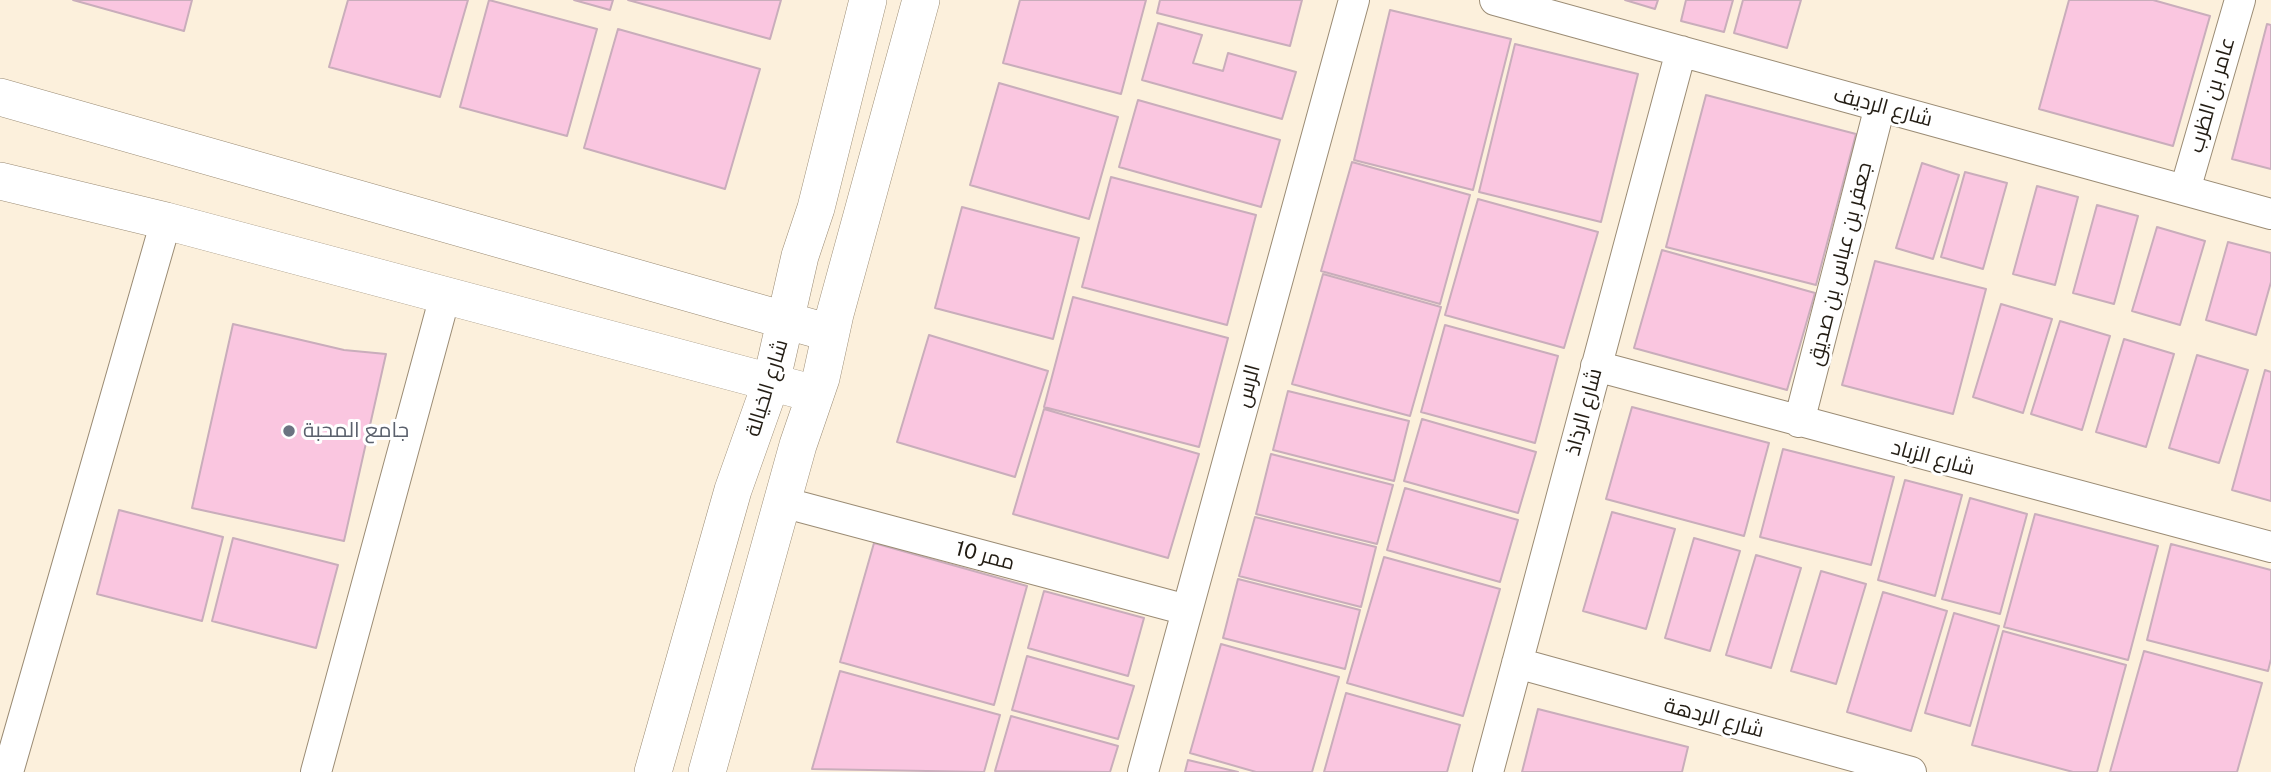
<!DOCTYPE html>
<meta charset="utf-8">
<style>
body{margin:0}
canvas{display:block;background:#fcf0dc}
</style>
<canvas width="2271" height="772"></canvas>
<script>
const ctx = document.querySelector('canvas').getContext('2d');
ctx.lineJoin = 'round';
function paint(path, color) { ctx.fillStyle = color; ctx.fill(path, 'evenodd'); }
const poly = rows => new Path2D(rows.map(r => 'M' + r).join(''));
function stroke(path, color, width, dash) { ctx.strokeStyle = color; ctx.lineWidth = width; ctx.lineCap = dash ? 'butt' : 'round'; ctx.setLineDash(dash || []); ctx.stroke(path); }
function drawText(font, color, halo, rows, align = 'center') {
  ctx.font = font + ' "Public Sans",Cairo,sans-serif'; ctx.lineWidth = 6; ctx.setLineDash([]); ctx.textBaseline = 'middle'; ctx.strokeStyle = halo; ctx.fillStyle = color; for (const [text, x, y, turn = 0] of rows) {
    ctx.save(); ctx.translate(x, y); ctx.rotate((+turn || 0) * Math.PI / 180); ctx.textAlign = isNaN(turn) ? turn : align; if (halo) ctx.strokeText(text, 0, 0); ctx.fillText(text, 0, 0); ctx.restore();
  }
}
const building = poly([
 [73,0,192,0,184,31,73,0],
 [348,0,468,0,440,97,329,67,348,0],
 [489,0,597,29,567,136,460,107,489,0],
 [574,0,613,0,610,10,574,0],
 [628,0,781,0,770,39,628,0],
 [1020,0,1146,0,1121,94,1003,63,1020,0],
 [1160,0,1302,0,1290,46,1157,13,1160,0],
 [1625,0,1658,0,1655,9,1625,0],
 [1686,0,1733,0,1724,32,1681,21,1686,0],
 [1743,0,1801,0,1787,48,1734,33,1743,0],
 [2069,0,2153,0,2210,16,2173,146,2039,109,2069,0],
 [1390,10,1511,39,1473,190,1354,160,1390,10],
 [1158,23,1202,35,1193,63,1223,71,1228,53,1296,72,1282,119,1142,80,1158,23],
 [2267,24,2271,25,2271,169,2232,159,2267,24],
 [618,29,760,69,725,189,584,148,618,29],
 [1515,44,1638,74,1601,222,1479,192,1515,44],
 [999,83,1118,117,1089,219,970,185,999,83],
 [1706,95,1856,134,1816,285,1666,247,1706,95],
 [1138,100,1280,140,1261,207,1119,167,1138,100],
 [1352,162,1470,195,1440,304,1321,271,1352,162],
 [1922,163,1959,175,1933,259,1896,248,1922,163],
 [1965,172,2007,183,1983,269,1941,257,1965,172],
 [1111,177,1256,215,1227,325,1082,287,1111,177],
 [2037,186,2078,197,2055,285,2013,274,2037,186],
 [1478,199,1598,232,1564,348,1445,315,1478,199],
 [2097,205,2138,216,2114,304,2073,293,2097,205],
 [962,207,1079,238,1053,339,935,308,962,207],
 [2157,227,2205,241,2180,325,2132,311,2157,227],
 [2228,242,2271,253,2271,282,2256,335,2206,320,2228,242],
 [1662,250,1815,293,1787,390,1634,348,1662,250],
 [1875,261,1986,289,1953,414,1842,385,1875,261],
 [1323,274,1441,307,1410,416,1292,384,1323,274],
 [1073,297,1228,338,1199,447,1044,407,1073,297],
 [2001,304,2052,319,2023,413,1973,397,2001,304],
 [2060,321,2110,336,2082,430,2031,414,2060,321],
 [233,324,344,350,386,354,344,541,192,508,233,324],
 [1445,325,1558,356,1535,443,1421,412,1445,325],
 [929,335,1048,371,1015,477,897,442,929,335],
 [2124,339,2174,354,2146,447,2096,432,2124,339],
 [2197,355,2248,370,2219,463,2169,448,2197,355],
 [2265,370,2271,372,2271,501,2232,490,2265,370],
 [1288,391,1409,421,1394,481,1273,450,1288,391],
 [1632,407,1769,443,1744,536,1606,499,1632,407],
 [1044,409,1199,454,1168,558,1013,514,1044,409],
 [1422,419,1536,452,1518,513,1404,481,1422,419],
 [1783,449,1894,477,1871,565,1760,537,1783,449],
 [1271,454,1393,485,1377,544,1256,514,1271,454],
 [1905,480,1962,495,1935,596,1878,580,1905,480],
 [1405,488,1518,520,1500,582,1387,550,1405,488],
 [1970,498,2027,514,2000,614,1942,599,1970,498],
 [119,510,223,537,202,621,97,594,119,510],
 [1612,512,1675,529,1646,629,1583,611,1612,512],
 [2035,514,2158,546,2128,660,2004,627,2035,514],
 [1255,517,1376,547,1361,607,1239,576,1255,517],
 [233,538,338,565,316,648,212,621,233,538],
 [1694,538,1740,551,1710,651,1665,638,1694,538],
 [874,543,1027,586,994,705,840,662,874,543],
 [2171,544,2271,570,2271,659,2268,671,2147,640,2171,544],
 [1756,555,1801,568,1771,668,1726,655,1756,555],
 [1384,557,1500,589,1463,716,1347,683,1384,557],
 [1821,571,1866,584,1836,684,1791,671,1821,571],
 [1238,579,1360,610,1345,669,1223,638,1238,579],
 [1044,591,1144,618,1128,676,1028,648,1044,591],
 [1883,592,1947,611,1911,731,1847,712,1883,592],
 [1954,613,1999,626,1970,726,1925,713,1954,613],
 [2003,631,2126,665,2097,772,2073,772,1972,745,2003,631],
 [1221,644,1339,677,1312,772,1256,772,1190,753,1221,644],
 [2144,651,2262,683,2237,772,2110,772,2144,651],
 [1027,656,1134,686,1118,739,1012,710,1027,656],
 [840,671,1000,715,984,772,812,769,840,671],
 [1346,693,1460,725,1447,772,1324,772,1346,693],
 [1538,709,1688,747,1682,772,1522,772,1538,709],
 [1011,716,1118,746,1110,772,995,771,1011,716],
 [1188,760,1238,772,1185,772,1188,760]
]);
paint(building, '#fac6e0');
stroke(building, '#c9adbb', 2);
const minor = poly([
 [1495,0,2271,214],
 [2185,190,2240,0],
 [1596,366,2271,547],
 [1799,422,1880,106],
 [782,502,1187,610],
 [1517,663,1911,772],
 [8,772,166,221],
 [316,772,445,296],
 [1143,772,1354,0],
 [1488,772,1681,51]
]);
const tertiary = poly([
 [0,97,830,333],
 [0,181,166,221,815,394],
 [653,772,733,490,771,383,800,256,816,208,868,0],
 [707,772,798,445,821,378,835,314,921,0]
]);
stroke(minor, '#9b8c75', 32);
stroke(tertiary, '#9b8c75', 38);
stroke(minor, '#fff', 30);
stroke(tertiary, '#fff', 37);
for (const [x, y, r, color] of [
 [289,431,7,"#6b7280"]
]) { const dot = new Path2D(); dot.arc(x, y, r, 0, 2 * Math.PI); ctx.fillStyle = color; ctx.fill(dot); stroke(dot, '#fff', 2.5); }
drawText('21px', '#231d14', '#fff', [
 ["عامر بن الظرب",2212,95,-74],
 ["شارع الرديف",1883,107,15],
 ["جعفر بن عباس بن صديق",1840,264,-76],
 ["الرس",1248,386,-75],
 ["شارع الخيالة",767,388,-73],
 ["شارع الرذاذ",1584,412,-75],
 ["شارع الزباد",1933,458,15],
 ["ممر 10",985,556,15],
 ["شارع الردهة",1714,718,15]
]);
drawText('21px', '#5b616d', '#fff', [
 ["جامع المحبة",303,431]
], 'left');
</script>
